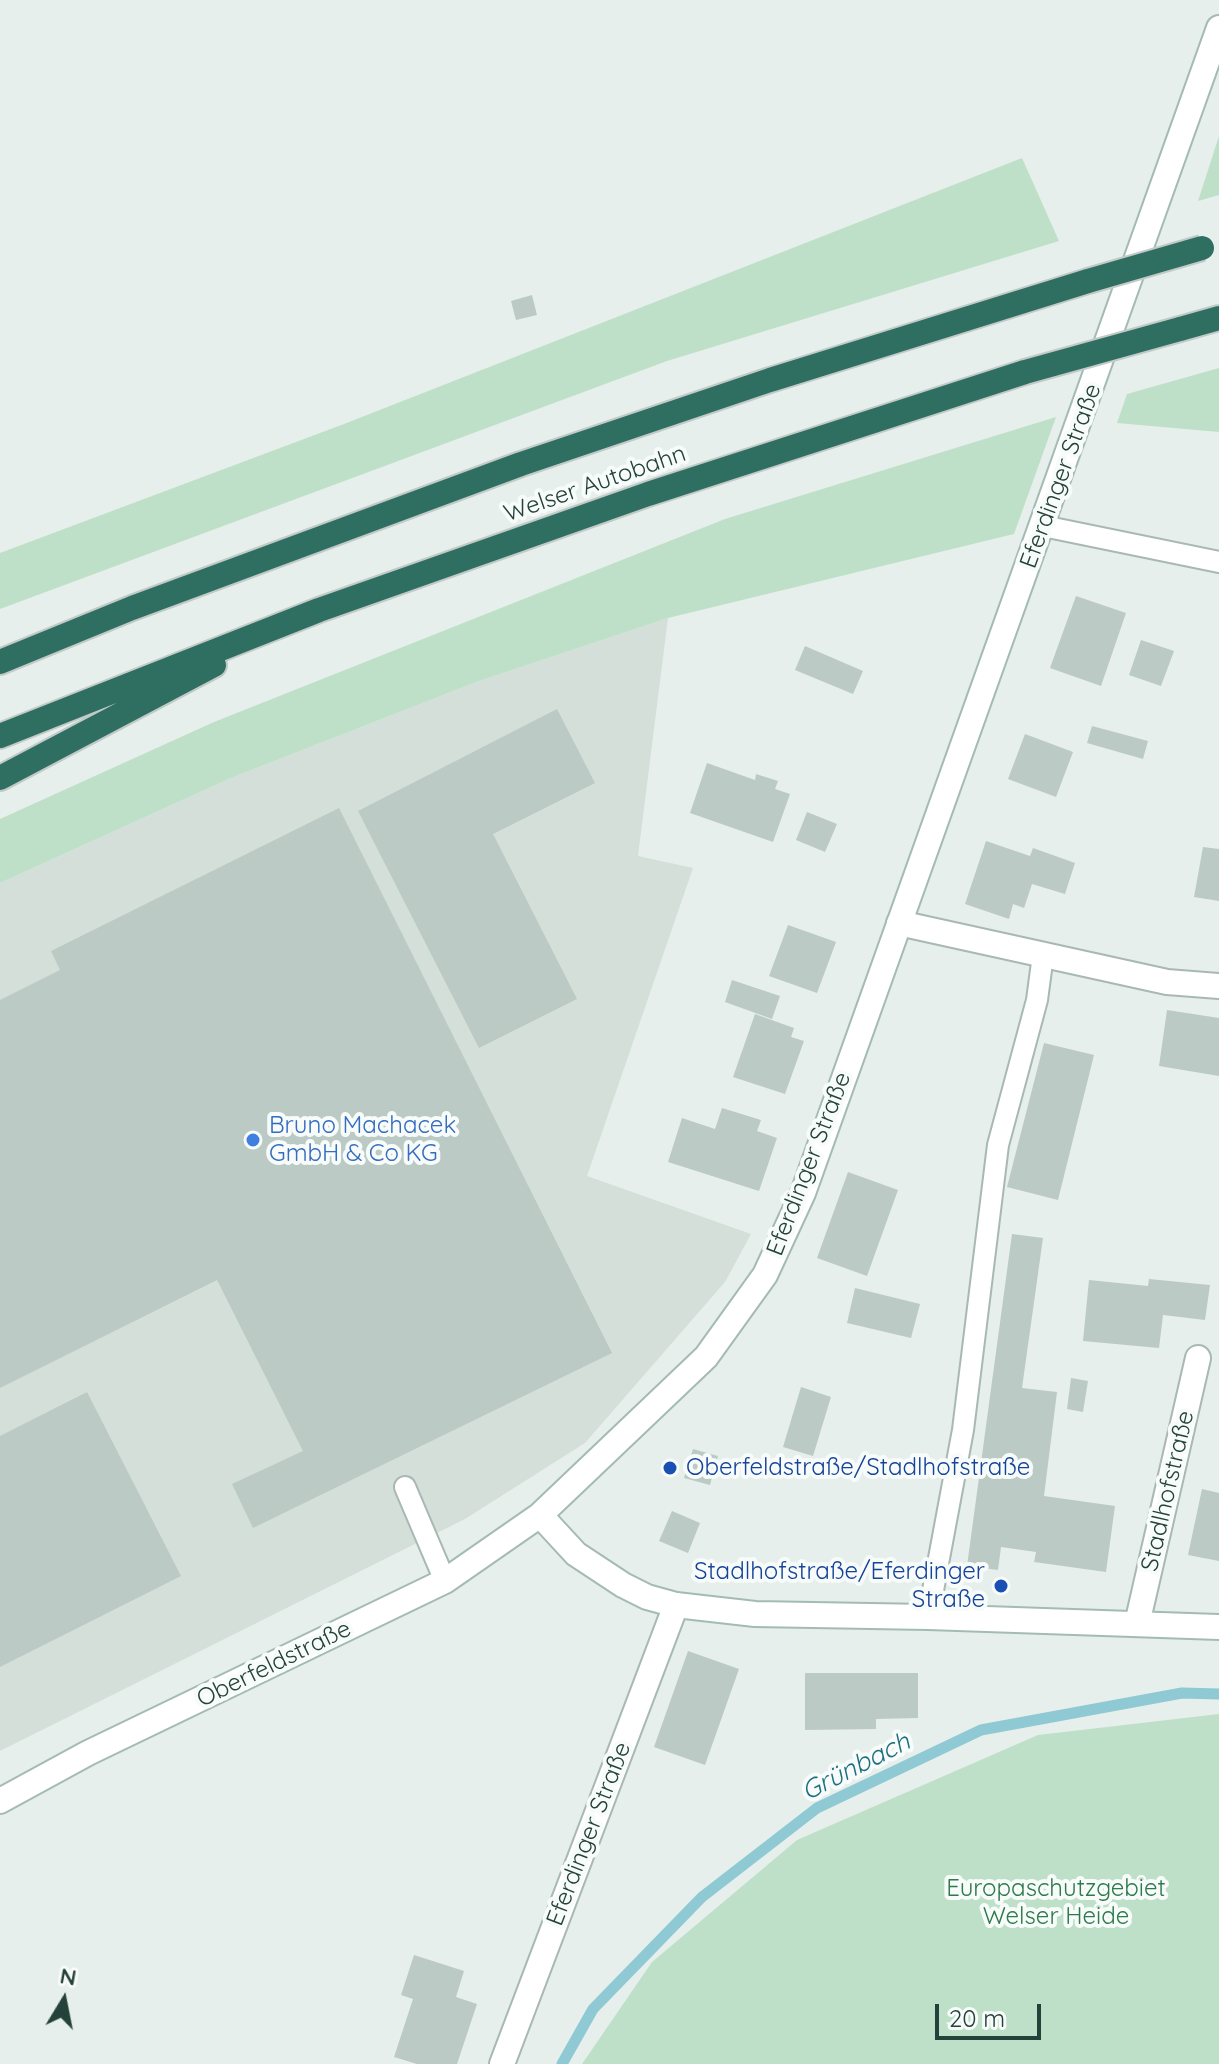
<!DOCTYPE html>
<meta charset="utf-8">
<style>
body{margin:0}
#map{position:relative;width:1219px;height:2064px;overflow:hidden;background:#e6efeb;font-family:Quicksand,sans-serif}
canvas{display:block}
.north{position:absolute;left:24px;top:1960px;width:80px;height:80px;-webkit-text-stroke:6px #f7fbf9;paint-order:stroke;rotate:10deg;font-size:22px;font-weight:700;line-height:32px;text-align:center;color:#24423a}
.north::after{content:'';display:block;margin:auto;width:28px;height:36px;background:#24423a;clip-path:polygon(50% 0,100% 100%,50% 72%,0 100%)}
.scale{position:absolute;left:935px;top:2004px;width:106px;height:36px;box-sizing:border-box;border:4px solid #24423a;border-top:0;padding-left:10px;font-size:24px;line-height:28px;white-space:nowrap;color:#24423a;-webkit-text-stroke:6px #f7fbf9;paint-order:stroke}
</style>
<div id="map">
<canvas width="1219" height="2064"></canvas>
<div class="north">N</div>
<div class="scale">20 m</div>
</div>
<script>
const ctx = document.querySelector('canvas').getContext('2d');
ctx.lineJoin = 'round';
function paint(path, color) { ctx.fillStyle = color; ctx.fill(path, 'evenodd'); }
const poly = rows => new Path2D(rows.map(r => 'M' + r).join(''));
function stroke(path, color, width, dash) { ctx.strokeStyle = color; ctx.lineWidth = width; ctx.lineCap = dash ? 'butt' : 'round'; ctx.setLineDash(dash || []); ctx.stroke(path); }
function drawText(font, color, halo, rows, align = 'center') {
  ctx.font = font + ' Quicksand,sans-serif'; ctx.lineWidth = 8; ctx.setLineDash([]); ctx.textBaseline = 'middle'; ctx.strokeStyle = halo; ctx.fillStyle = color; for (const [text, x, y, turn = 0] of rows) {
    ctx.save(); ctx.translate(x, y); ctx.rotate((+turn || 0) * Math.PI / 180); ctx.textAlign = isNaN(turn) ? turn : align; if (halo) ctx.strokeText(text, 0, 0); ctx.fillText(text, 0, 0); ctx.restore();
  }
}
paint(poly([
 [668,618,638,856,693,868,587,1176,751,1234,725,1282,585,1443,465,1519,0,1751,0,883,231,778,479,681]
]), '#d4dfda');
paint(poly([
 [1219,136,1219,195,1198,201],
 [1022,158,1059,241,667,361,0,609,0,553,344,424],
 [1219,368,1219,432,1117,423,1127,394],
 [1056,417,1014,534,668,618,479,681,231,778,0,883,0,819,214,722,725,519],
 [1219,1714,1219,2064,582,2064,652,1962,797,1840,1038,1735]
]), '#bfe0c8');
stroke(poly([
 [562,2064,593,2009,702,1897,817,1808,981,1730,1182,1693,1219,1694]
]), '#8ec9d4', 11);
paint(poly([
 [532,295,537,315,516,320,511,301],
 [1076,596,1126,613,1101,686,1050,668],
 [1141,640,1174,651,1161,686,1129,675],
 [805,646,863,671,853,694,795,670],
 [557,709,595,783,493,834,577,999,479,1048,358,811],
 [1092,726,1148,741,1143,759,1087,743],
 [1025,734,1073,752,1056,797,1008,779],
 [707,763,755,780,756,774,778,781,775,789,790,794,773,842,690,813],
 [339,808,612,1353,253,1528,232,1484,303,1451,217,1280,0,1388,0,1000,60,970,51,951],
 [807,812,837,824,825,852,796,840],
 [986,841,1030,856,1033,848,1075,863,1065,894,1032,884,1024,908,1013,904,1009,919,965,904],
 [1203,847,1219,849,1219,901,1194,897],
 [788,925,836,942,817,993,769,976],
 [732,980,780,996,772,1019,725,1002],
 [1167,1010,1219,1018,1219,1076,1159,1066],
 [755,1014,794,1028,791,1037,804,1041,785,1094,733,1077],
 [1044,1043,1094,1055,1058,1200,1007,1187],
 [722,1108,761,1120,757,1131,777,1138,759,1191,668,1162,682,1118,715,1129],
 [848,1172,898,1190,867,1276,817,1258],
 [1012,1234,1043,1238,1022,1388,1057,1392,1044,1496,1115,1506,1106,1572,1034,1562,1036,1552,1001,1547,998,1570,967,1566],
 [1149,1279,1210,1285,1205,1320,1163,1315,1159,1348,1083,1341,1089,1280,1148,1286],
 [855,1288,920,1304,911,1338,847,1323],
 [1071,1378,1088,1381,1083,1412,1067,1409],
 [801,1387,831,1397,813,1456,783,1447],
 [87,1392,181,1576,0,1667,0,1436],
 [693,1449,718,1456,710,1485,684,1478],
 [1202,1489,1219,1493,1219,1561,1188,1555],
 [672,1511,700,1523,688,1553,659,1541],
 [688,1651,739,1669,705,1765,654,1747],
 [805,1673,918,1673,918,1718,876,1719,876,1729,805,1730],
 [414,1955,464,1971,456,1997,477,2004,457,2064,417,2064,394,2057,413,1999,401,1995]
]), '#bbcac4');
const lane = poly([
 [1043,526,1219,562],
 [405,1487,445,1581],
 [928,1617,963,1430,998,1145,1037,1000,1043,955]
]);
const street = poly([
 [899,923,1167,982,1219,986],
 [1137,1624,1198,1358],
 [502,2064,676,1605]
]);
const secondary = poly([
 [540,1515,576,1554,623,1585,647,1597,676,1605,755,1614,928,1617,1219,1627],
 [0,1801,88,1753,445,1581,540,1515,706,1357,765,1275,803,1193,1219,28]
]);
const highway = poly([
 [1180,329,1219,318],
 [0,662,132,608,521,464,770,380,1088,281],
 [0,736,319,610,648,494,1025,372],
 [0,778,214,665]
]);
stroke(lane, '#a8b8b2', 24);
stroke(street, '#a8b8b2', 28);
stroke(secondary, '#a4bbb3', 28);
stroke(highway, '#c2cac8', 28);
stroke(lane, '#fff', 20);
stroke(street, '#fff', 24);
stroke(secondary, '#fff', 24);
stroke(highway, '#2f6f62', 24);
const highwayBridge = poly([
 [1088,281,1202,248],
 [1025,372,1180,329]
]);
stroke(highwayBridge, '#c2cac8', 28, []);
stroke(highwayBridge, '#2f6f62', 24);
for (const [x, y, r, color] of [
 [253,1140,8,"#3f7fe0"],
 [670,1468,8,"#1a4fb4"],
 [1001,1586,8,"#1a4fb4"]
]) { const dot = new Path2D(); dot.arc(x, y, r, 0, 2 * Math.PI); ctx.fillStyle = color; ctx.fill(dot); stroke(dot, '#f7fbf9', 3); }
drawText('24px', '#24423a', '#f7fbf9', [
 ["Eferdinger Straße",1061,476,-70],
 ["Welser Autobahn",595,484,-19],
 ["Eferdinger Straße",809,1164,-69],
 ["Stadlhofstraße",1168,1491,-77],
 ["Oberfeldstraße",274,1664,-26],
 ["Eferdinger Straße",589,1834,-69]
]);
drawText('24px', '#366cbe', '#f7fbf9', [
 ["Bruno Machacek",269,1126],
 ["GmbH & Co KG",269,1154]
], 'left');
drawText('24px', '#164399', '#f7fbf9', [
 ["Oberfeldstraße/Stadlhofstraße",686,1468],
 ["Stadlhofstraße/Eferdinger",985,1572,"right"],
 ["Straße",985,1600,"right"]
], 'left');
drawText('24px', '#2d7a4b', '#f7fbf9', [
 ["Europaschutzgebiet",1056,1889],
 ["Welser Heide",1056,1917]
]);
drawText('italic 26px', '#1c6f80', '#f7fbf9', [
 ["Grünbach",856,1767,-27]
]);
</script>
